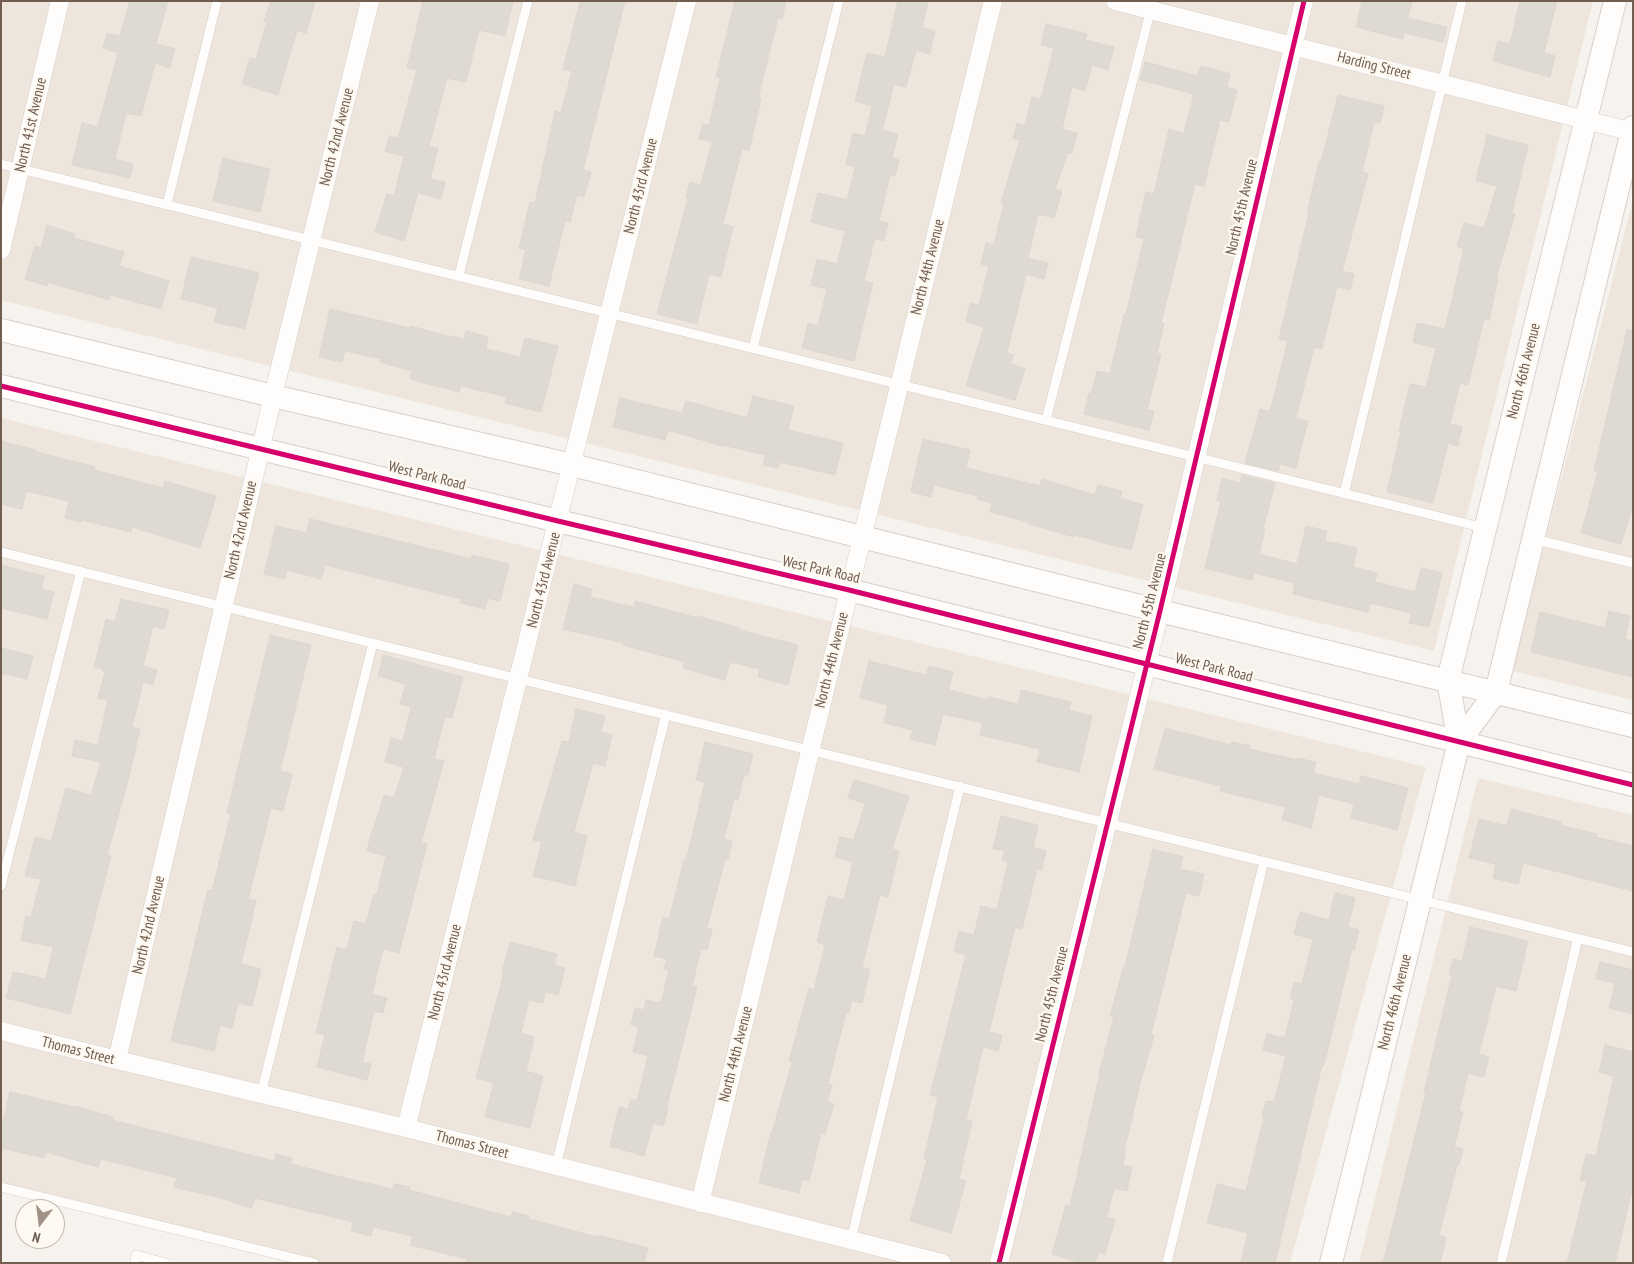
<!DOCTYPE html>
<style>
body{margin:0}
#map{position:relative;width:1634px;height:1264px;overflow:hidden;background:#f6f3ee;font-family:"PT Sans Narrow",sans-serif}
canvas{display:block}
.frame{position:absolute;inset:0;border:2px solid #715c50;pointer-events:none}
.north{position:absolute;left:15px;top:1199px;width:50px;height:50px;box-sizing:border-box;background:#fdf8f0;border:1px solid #c5bab0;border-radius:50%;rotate:195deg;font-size:14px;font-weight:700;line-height:20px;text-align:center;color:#715c50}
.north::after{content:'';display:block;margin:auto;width:18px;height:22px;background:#a09187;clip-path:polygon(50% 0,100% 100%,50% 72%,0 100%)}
</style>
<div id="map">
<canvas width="1634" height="1264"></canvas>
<div class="frame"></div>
<div class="north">N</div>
</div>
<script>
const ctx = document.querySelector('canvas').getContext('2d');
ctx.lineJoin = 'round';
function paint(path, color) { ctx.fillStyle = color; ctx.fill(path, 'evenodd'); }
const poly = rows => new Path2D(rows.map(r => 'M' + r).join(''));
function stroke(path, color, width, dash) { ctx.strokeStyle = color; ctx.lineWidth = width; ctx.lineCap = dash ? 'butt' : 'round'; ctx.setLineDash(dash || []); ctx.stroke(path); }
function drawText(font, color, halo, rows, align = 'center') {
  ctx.font = font + ' "PT Sans Narrow",sans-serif'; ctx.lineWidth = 4.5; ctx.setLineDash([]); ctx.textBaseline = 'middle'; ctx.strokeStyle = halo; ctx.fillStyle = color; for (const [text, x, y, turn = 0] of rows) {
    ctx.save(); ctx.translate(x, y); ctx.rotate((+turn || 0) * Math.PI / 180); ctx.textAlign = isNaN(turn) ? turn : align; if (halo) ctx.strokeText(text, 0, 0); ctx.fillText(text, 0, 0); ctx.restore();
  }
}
paint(poly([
 [1,1,1593,1,1434,651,1,300],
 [1633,200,1633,700,1512,671],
 [1,418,1426,767,1290,1263,302,1263,1,1186],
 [1478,778,1633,815,1633,1263,1359,1263]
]), '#eee6dc');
const building = poly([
 [130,1,168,1,156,44,175,49,170,68,155,63,141,116,126,113,115,159,133,164,130,178,72,165,82,123,98,127,118,53,103,48,107,33,120,36,130,1],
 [271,1,315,1,306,33,297,30,278,95,242,84,250,58,256,59,267,21,264,21,271,1],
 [423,1,513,1,505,36,479,30,466,82,447,78,429,146,438,148,430,179,445,182,441,199,418,193,404,241,375,232,387,194,394,196,404,156,385,151,389,136,398,138,417,70,407,68,423,1],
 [580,1,625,1,583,170,591,172,584,197,577,195,570,222,565,220,549,286,519,279,526,250,519,248,530,202,535,203,555,111,561,113,572,71,563,69,580,1],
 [735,1,786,1,782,19,778,18,758,98,761,99,749,151,742,149,723,224,733,227,721,277,709,274,697,324,657,314,688,198,686,197,690,182,701,185,712,142,699,139,703,124,709,125,720,78,716,77,735,1],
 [898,1,928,1,922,28,935,31,930,54,916,50,906,87,894,84,882,130,898,134,892,158,899,160,895,176,890,175,879,221,888,223,884,241,875,238,864,281,873,283,854,361,802,348,808,323,818,326,827,289,811,285,817,259,837,264,845,231,811,222,818,193,847,200,855,167,846,164,853,133,865,136,872,106,855,101,867,53,885,57,898,1],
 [1362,1,1412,1,1408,18,1447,27,1443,42,1404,33,1403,39,1356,27,1362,1],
 [1520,1,1557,1,1544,53,1555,56,1550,77,1493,61,1498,41,1510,44,1520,1],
 [1046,24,1087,34,1085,40,1114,47,1108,70,1092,65,1085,91,1072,87,1062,129,1077,133,1072,153,1068,152,1055,189,1062,191,1054,218,1038,214,1028,258,1048,263,1044,279,1026,274,1007,353,1013,355,1011,364,1025,369,1015,400,966,386,984,327,966,322,970,303,979,305,989,266,981,264,986,243,994,245,1004,203,1001,203,1020,140,1013,138,1017,123,1025,125,1032,97,1041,99,1054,48,1041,45,1046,24],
 [1145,62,1198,76,1201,66,1230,74,1227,87,1237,90,1229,122,1220,120,1204,186,1195,184,1161,323,1164,323,1157,354,1161,354,1147,410,1154,411,1149,430,1084,414,1089,393,1091,394,1097,371,1110,374,1124,314,1126,315,1144,238,1136,237,1146,192,1154,194,1169,129,1184,133,1194,94,1140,80,1145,62],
 [1338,95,1384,106,1380,123,1374,122,1362,172,1368,174,1342,271,1354,274,1350,290,1337,287,1322,349,1314,347,1296,418,1308,421,1296,468,1280,464,1278,471,1245,463,1260,409,1270,411,1288,341,1279,339,1309,213,1307,213,1319,162,1321,162,1338,95],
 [1487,135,1528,145,1512,213,1515,214,1496,278,1498,278,1489,320,1484,319,1468,385,1460,383,1450,424,1462,427,1458,446,1448,443,1433,503,1387,492,1401,432,1399,431,1410,384,1426,387,1436,348,1413,342,1417,323,1445,329,1464,249,1457,246,1464,223,1484,228,1497,186,1476,181,1487,135],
 [223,158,270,169,260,212,213,201,223,158],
 [47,225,75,234,74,238,124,252,119,266,169,281,161,309,111,295,109,300,48,282,47,286,25,279,35,246,41,248,47,225],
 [191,257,259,273,245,329,214,322,218,308,181,299,191,257],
 [330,309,410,328,411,326,450,337,451,336,464,339,466,331,488,337,486,349,520,357,525,338,558,346,541,412,505,403,507,397,461,386,459,392,410,379,412,371,380,362,381,359,345,351,342,362,319,357,330,309],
 [1627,330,1633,331,1633,504,1621,544,1581,533,1598,472,1594,471,1627,330],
 [753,396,794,406,788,430,843,443,835,475,780,462,778,468,763,465,765,455,723,445,722,446,668,430,665,440,613,427,620,398,682,413,686,401,747,418,753,396],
 [923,439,970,450,966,468,1040,486,1042,479,1095,495,1098,485,1122,491,1120,498,1143,505,1131,550,1075,535,1074,537,1029,524,1029,522,990,512,992,503,977,499,978,496,934,485,931,497,911,492,923,439],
 [1,441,36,450,36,452,95,467,94,470,163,488,165,481,216,496,200,548,132,527,131,532,82,520,81,522,65,518,69,501,26,491,22,509,1,504,1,441],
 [1242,475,1275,483,1263,529,1265,529,1259,554,1297,564,1306,526,1327,531,1325,541,1357,548,1353,567,1377,573,1375,582,1415,592,1421,568,1442,573,1429,627,1409,623,1412,613,1370,603,1368,612,1293,594,1295,583,1254,573,1252,580,1205,568,1221,501,1217,500,1222,478,1240,483,1242,475],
 [310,519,471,559,472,555,509,564,500,601,488,598,485,609,460,603,461,599,325,565,321,579,287,570,285,579,264,574,276,526,307,533,310,519],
 [1,565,44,576,41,589,54,592,47,619,1,608,1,565],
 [574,584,592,589,590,597,634,607,635,601,698,618,698,616,739,628,739,630,798,645,788,685,758,677,760,669,730,662,725,680,683,668,685,662,623,645,624,643,563,629,574,584],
 [121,599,169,610,164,629,153,626,143,666,157,670,153,685,143,682,132,727,140,729,128,781,107,855,111,856,101,894,70,1014,6,998,13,972,46,979,53,947,21,940,26,916,31,917,41,879,25,876,35,837,51,841,66,788,91,795,101,762,72,756,75,740,98,745,108,700,98,698,105,672,102,671,103,669,94,667,106,619,115,622,121,599],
 [1609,611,1630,616,1625,639,1633,641,1633,677,1531,652,1540,612,1605,628,1609,611],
 [270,635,311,645,280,771,292,774,283,811,271,808,248,899,256,901,241,964,261,969,252,1006,238,1003,232,1028,220,1025,214,1051,171,1041,208,890,212,891,231,814,227,813,270,635],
 [1,648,33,656,27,679,1,673,1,648],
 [383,655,463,677,452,718,445,716,434,759,444,761,421,843,427,844,399,953,383,949,372,994,387,998,383,1013,374,1011,362,1062,371,1064,367,1080,317,1067,325,1035,316,1033,337,947,347,950,354,921,366,924,374,894,377,895,386,856,367,851,372,831,373,831,384,795,394,798,404,767,385,762,391,738,403,741,411,707,400,704,406,684,378,676,383,655],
 [869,661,926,675,929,666,953,672,949,690,988,700,989,697,1018,704,1021,690,1071,702,1069,710,1092,716,1079,772,1037,762,1040,749,980,735,983,723,943,714,935,745,910,739,913,730,884,723,888,705,860,698,869,661],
 [576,709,605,716,601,732,612,735,605,766,593,763,574,832,587,836,575,886,533,876,542,842,533,840,562,741,569,742,576,709],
 [1165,728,1231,745,1232,742,1250,746,1249,749,1297,760,1297,758,1316,762,1313,773,1359,784,1361,776,1408,788,1397,830,1351,818,1354,804,1319,795,1311,828,1282,820,1285,807,1220,791,1221,786,1154,769,1165,728],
 [705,742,753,754,748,775,744,775,738,800,734,799,724,839,732,841,728,860,725,859,707,928,712,929,707,950,701,949,692,986,697,987,666,1109,668,1109,663,1126,653,1123,644,1156,610,1146,619,1107,628,1109,631,1099,637,1101,648,1056,633,1052,639,1027,631,1025,635,1008,644,1010,646,1000,661,1003,669,970,664,969,667,959,654,956,663,917,669,919,684,860,686,861,705,782,696,780,705,742],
 [854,780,909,796,892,849,899,851,888,897,880,895,862,967,870,969,862,1003,852,1001,849,1013,846,1013,828,1084,832,1085,827,1102,834,1104,825,1134,821,1133,809,1181,802,1179,799,1193,759,1183,771,1132,772,1133,792,1062,789,1061,809,988,814,990,825,945,817,942,828,896,844,900,853,862,835,857,840,837,854,840,865,803,848,798,854,780],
 [1511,809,1561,822,1560,825,1597,834,1596,837,1633,846,1633,891,1523,863,1518,884,1493,878,1496,864,1469,858,1479,819,1507,826,1511,809],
 [1001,816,1038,825,1033,848,1046,851,1042,870,1037,869,1022,929,1015,927,1004,971,989,1032,1002,1035,998,1051,983,1047,966,1120,972,1121,959,1179,966,1181,951,1233,910,1221,927,1160,924,1159,938,1097,930,1095,966,955,954,951,959,931,974,935,981,906,997,910,1008,862,1002,860,1005,851,993,849,1001,816],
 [1153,849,1183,857,1180,869,1204,874,1199,896,1186,893,1151,1034,1154,1035,1140,1084,1124,1151,1125,1151,1123,1165,1132,1167,1127,1191,1114,1188,1107,1217,1115,1220,1105,1254,1098,1252,1095,1263,1082,1263,1052,1254,1066,1205,1070,1206,1100,1073,1099,1073,1114,1017,1110,1016,1124,966,1125,967,1153,849],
 [1335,893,1355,898,1348,927,1359,930,1354,950,1352,949,1324,1065,1322,1065,1275,1263,1241,1263,1248,1233,1207,1223,1217,1184,1246,1191,1264,1117,1262,1116,1266,1101,1274,1102,1286,1056,1263,1050,1267,1034,1285,1038,1294,1000,1290,999,1294,982,1302,984,1313,939,1294,934,1300,912,1329,920,1335,893],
 [1470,927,1528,941,1516,991,1496,986,1479,1054,1489,1057,1484,1077,1468,1073,1459,1111,1463,1112,1454,1147,1463,1149,1459,1165,1457,1165,1439,1235,1446,1237,1440,1263,1383,1263,1426,1093,1424,1092,1452,975,1449,975,1453,959,1462,961,1470,927],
 [510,942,557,954,554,965,565,968,558,995,545,992,543,1003,529,1000,521,1033,534,1037,526,1071,543,1076,530,1128,485,1117,494,1083,476,1078,504,973,502,973,510,942],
 [1600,962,1633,970,1633,1014,1609,1008,1615,983,1596,979,1600,962],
 [1605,1045,1633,1052,1633,1185,1615,1263,1567,1263,1587,1181,1580,1180,1586,1154,1596,1156,1614,1076,1599,1072,1605,1045],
 [10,1092,74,1107,74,1106,113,1117,112,1120,274,1161,276,1154,292,1158,291,1164,349,1179,393,1189,394,1184,410,1187,409,1190,511,1217,513,1212,529,1216,529,1219,597,1237,597,1235,648,1248,644,1263,466,1263,467,1259,410,1245,413,1236,373,1227,371,1236,351,1231,353,1222,255,1198,252,1208,233,1203,233,1201,174,1187,177,1178,101,1159,98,1167,46,1152,44,1158,1,1148,1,1129,10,1092]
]);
paint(building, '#dfd9d4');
stroke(building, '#ded6d0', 1);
const service = poly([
 [1,164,1485,528],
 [167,204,217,1],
 [459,275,528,1],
 [753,348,839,1],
 [1046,420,1153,1],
 [1344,494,1462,1],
 [1533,539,1633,563],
 [1,552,1633,952],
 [1,886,81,571],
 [261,1094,373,643],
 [556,1166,666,714],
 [1,1187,314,1263],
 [851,1240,960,786],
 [135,1263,136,1255,166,1263],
 [1167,1263,1264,861],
 [1501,1263,1578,938]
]);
const minor = poly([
 [1115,1,1633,132],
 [1,250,60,1],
 [1,1031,117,1060,406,1128,942,1263],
 [117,1060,273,396,370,1],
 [406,1128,687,1],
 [700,1203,993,1],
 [999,1263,1160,611,1304,1]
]);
const tertiary = poly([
 [1,330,273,396,572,465,1160,611,1633,726],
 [1,386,558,521,849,590,1633,785],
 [1459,742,1448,680,1615,1],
 [1331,1263,1459,742,1496,692,1633,127]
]);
stroke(service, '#d6d0cc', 10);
stroke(minor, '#d6d0cc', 19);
stroke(tertiary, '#d6d0cc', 24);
stroke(service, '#fefdfc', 9);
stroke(minor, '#fefdfc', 18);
stroke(tertiary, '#fefdfc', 22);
stroke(poly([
 [1,386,558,521,849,590,1633,785],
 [999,1263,1160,611,1304,1]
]), '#d6006c', 5);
drawText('15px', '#715c50', '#fdf8f0', [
 ["Harding Street",1374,66,14],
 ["North 41st Avenue",31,125,-77],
 ["North 42nd Avenue",337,137,-76],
 ["North 43rd Avenue",641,186,-76],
 ["North 45th Avenue",1242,207,-77],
 ["North 44th Avenue",928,267,-76],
 ["North 46th Avenue",1524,371,-76],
 ["West Park Road",427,476,14],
 ["North 42nd Avenue",241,530,-77],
 ["West Park Road",821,570,13],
 ["North 43rd Avenue",544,580,-76],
 ["North 45th Avenue",1150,601,-76],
 ["North 44th Avenue",832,660,-76],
 ["West Park Road",1214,668,14],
 ["North 42nd Avenue",149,925,-77],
 ["North 43rd Avenue",445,972,-76],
 ["North 45th Avenue",1052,994,-76],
 ["North 46th Avenue",1395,1002,-76],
 ["Thomas Street",78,1051,14],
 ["North 44th Avenue",736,1054,-76],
 ["Thomas Street",472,1145,14]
]);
</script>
